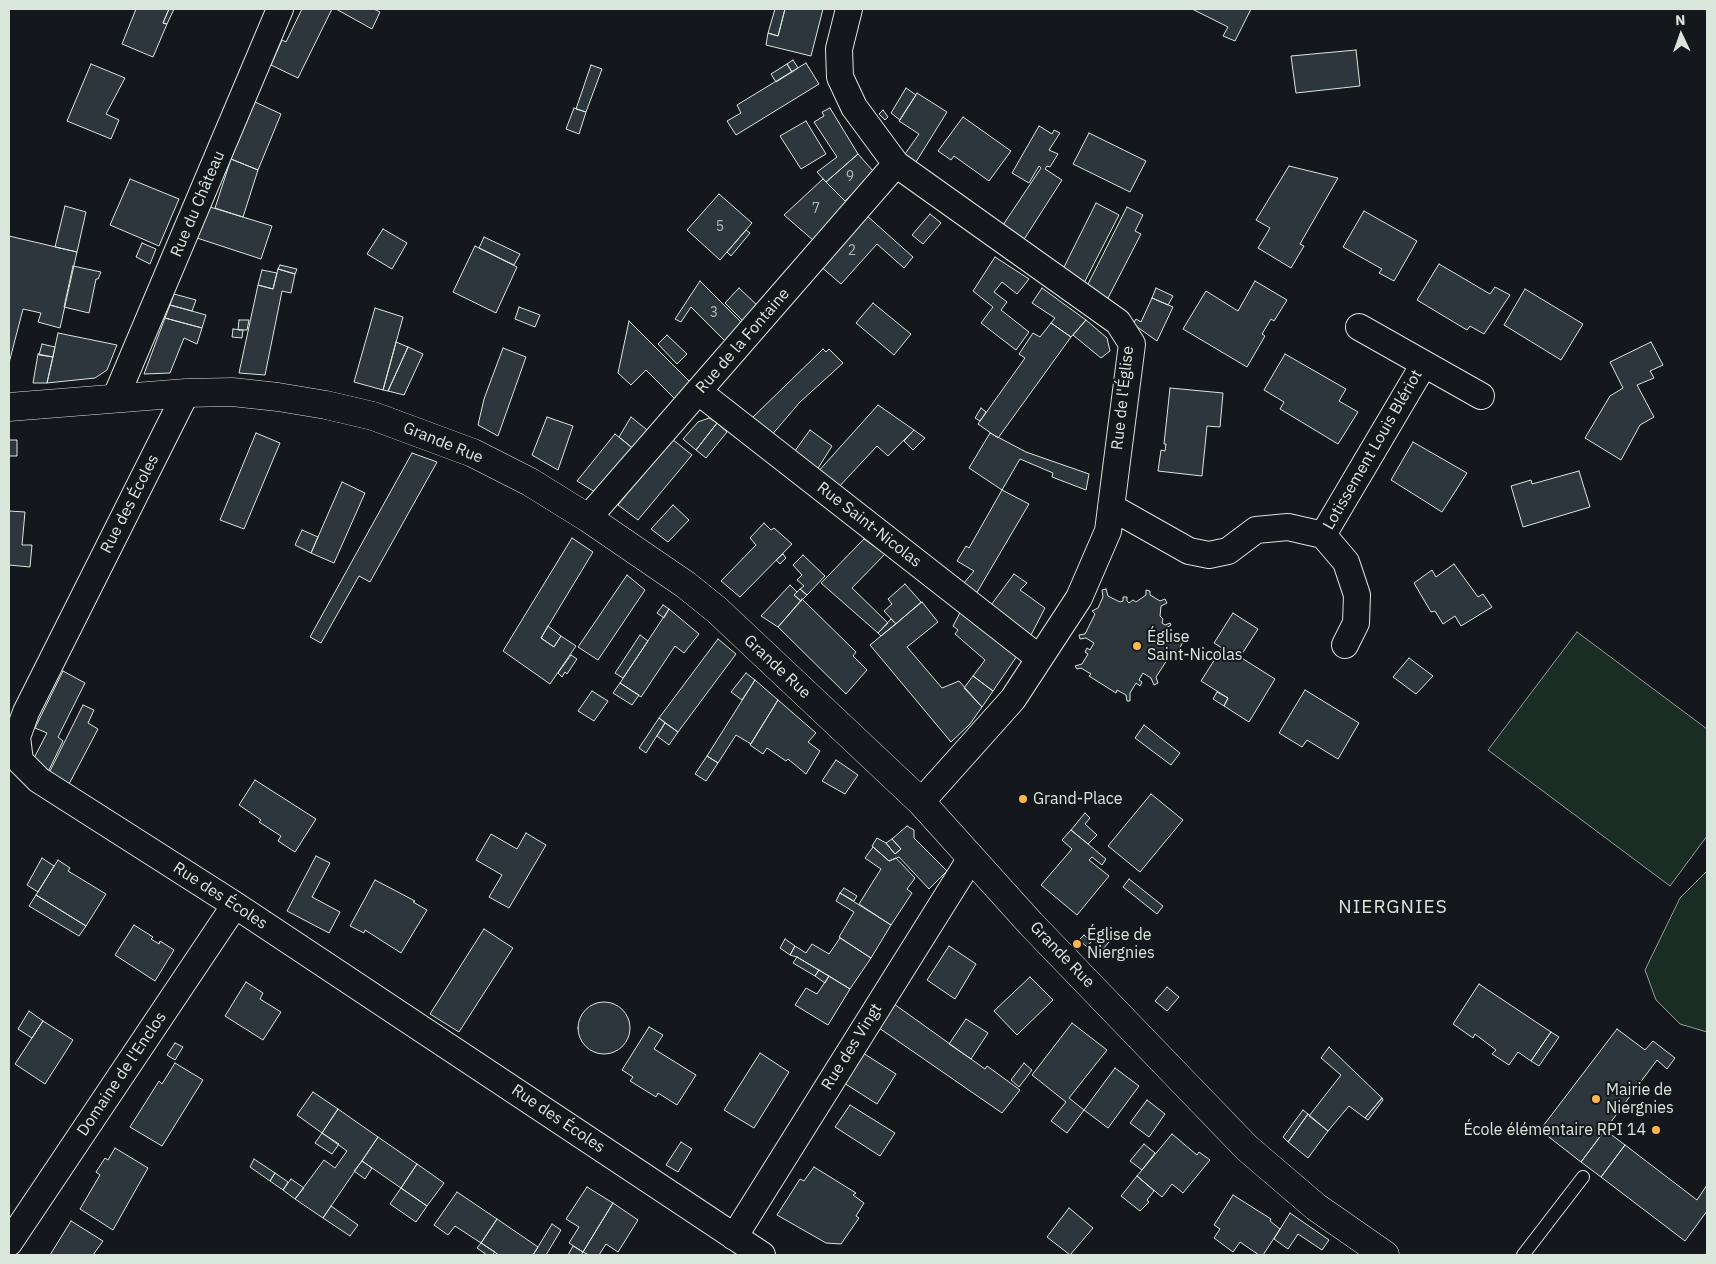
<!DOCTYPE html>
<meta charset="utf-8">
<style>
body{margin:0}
#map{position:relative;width:1716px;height:1264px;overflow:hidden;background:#14181c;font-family:"IBM Plex Sans",sans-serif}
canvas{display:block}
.frame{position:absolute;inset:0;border:10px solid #d8e6dc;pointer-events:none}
.north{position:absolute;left:1656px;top:10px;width:50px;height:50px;-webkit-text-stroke:4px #14181c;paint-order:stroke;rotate:357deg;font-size:14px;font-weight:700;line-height:20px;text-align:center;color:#d8e6dc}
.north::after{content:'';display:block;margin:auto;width:18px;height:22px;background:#d8e6dc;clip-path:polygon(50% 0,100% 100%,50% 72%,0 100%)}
</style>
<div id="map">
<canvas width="1716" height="1264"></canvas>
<div class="frame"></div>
<div class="north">N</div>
</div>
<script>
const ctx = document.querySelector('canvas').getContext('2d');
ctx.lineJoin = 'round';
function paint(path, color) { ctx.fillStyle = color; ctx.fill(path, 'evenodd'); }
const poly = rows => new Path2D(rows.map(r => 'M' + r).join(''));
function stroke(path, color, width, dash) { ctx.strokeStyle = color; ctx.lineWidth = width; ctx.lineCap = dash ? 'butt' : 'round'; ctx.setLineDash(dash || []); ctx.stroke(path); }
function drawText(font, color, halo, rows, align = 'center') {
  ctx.font = font + ' "IBM Plex Sans",sans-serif'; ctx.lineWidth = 4; ctx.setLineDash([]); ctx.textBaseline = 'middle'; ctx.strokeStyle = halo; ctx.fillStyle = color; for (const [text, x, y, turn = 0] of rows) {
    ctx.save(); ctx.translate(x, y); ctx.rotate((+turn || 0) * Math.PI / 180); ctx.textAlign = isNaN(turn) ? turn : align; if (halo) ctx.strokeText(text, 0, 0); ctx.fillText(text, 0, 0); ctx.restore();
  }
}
const green = poly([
 [1577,632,1707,729,1707,836,1670,886,1488,750,1577,632],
 [1707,871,1707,1032,1680,1024,1656,1000,1645,970,1680,898,1707,871]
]);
paint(green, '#1a2d24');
stroke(green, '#939e99', 1);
const building = poly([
 [136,9,169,9,163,23,167,24,153,57,122,44,136,9],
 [169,9,174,9,167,24,163,23,169,9],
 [302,9,332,9,298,78,271,65,282,40,286,42,302,9],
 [336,9,374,9,380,12,372,29,336,9],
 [775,9,785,9,778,36,768,33,775,9],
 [785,9,823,9,811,56,766,45,768,33,778,36,785,9],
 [1192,9,1251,9,1235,41,1223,36,1228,27,1192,9],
 [1356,50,1360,86,1296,93,1291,56,1356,50],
 [793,60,798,68,792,72,787,64,793,60],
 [806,63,819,84,736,135,727,121,741,113,737,105,806,63],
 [91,64,125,78,106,114,119,120,111,139,67,121,91,64],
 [787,64,792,72,776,82,771,74,787,64],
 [591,65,602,69,586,112,576,109,591,65],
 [906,88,916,95,900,120,891,113,906,88],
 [917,93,947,112,916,162,905,154,919,134,899,121,917,93],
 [255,102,281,114,258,170,231,159,255,102],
 [574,108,586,112,579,134,566,129,574,108],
 [830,108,858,154,826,182,817,172,837,157,814,122,824,116,822,112,830,108],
 [883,110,888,117,885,120,879,114,883,110],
 [963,117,1011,151,989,181,954,156,951,160,938,151,963,117],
 [806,121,826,154,801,169,780,136,806,121],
 [1039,126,1052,134,1054,130,1060,133,1049,150,1058,154,1050,167,1047,166,1045,169,1062,180,1023,241,1003,225,1041,168,1039,166,1029,183,1012,173,1039,126],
 [1089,133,1146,161,1130,192,1073,164,1089,133],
 [858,154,874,172,845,201,826,182,858,154],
 [231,159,258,170,243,217,215,208,231,159],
 [1289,166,1338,178,1300,244,1304,246,1291,268,1258,248,1270,228,1256,220,1289,166],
 [130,179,179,199,159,246,110,225,130,179],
 [823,179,847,203,814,241,784,215,823,179],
 [719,194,752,223,720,260,687,230,719,194],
 [1096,203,1119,215,1083,285,1062,271,1096,203],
 [65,206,86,212,77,252,55,247,65,206],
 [210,207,272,226,261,259,197,238,210,207],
 [1127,207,1143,215,1135,231,1141,234,1107,300,1086,288,1127,207],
 [1364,211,1417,241,1394,281,1379,273,1382,269,1343,247,1364,211],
 [865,214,913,257,904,268,877,244,841,284,819,265,865,214],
 [930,214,941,223,923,244,912,235,930,214],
 [383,229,407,243,392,269,367,254,383,229],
 [746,230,750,233,731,256,727,252,746,230],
 [9,236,77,252,60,328,38,322,41,313,23,309,9,363,9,236],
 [484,237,520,254,514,265,479,248,484,237],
 [142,243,156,249,150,264,136,257,142,243],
 [475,246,517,267,496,313,453,292,475,246],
 [995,257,1029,279,1017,294,1002,282,994,292,1007,302,1001,310,1029,332,1016,350,981,323,993,307,973,291,995,257],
 [1439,264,1490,294,1495,287,1510,295,1484,334,1470,326,1467,330,1417,300,1439,264],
 [280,265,297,269,295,274,278,269,280,265],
 [73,266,101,272,98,279,96,279,89,313,64,307,73,266],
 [278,269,295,274,291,293,282,291,265,375,239,373,258,285,273,289,278,269],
 [262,270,277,273,273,289,258,285,262,270],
 [700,281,743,324,727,343,691,307,681,322,675,319,700,281],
 [1255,281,1287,300,1274,321,1271,319,1262,334,1265,336,1247,367,1183,329,1206,291,1238,311,1255,281],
 [739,288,758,306,744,322,725,303,739,288],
 [1042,288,1086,320,1071,337,1051,323,1055,318,1032,303,1042,288],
 [1156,288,1173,296,1168,305,1152,298,1156,288],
 [1525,289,1583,324,1561,360,1504,325,1525,289],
 [174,294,196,300,192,311,170,305,174,294],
 [1152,298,1173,307,1157,341,1133,324,1136,319,1141,322,1152,298],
 [873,303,911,334,894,355,856,323,873,303],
 [170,305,206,315,202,328,165,318,170,305],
 [519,307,540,315,535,327,515,319,519,307],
 [375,308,403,317,383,390,354,382,375,308],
 [165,318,202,328,197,344,184,338,170,373,144,374,165,318],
 [239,320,249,320,247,330,238,330,239,320],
 [1086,320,1107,338,1110,351,1101,358,1073,335,1086,320],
 [629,321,692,384,678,402,646,370,631,385,618,373,629,321],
 [1051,323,1071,337,998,438,978,424,1025,358,1019,354,1033,333,1040,337,1051,323],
 [233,329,243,330,242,338,232,337,233,329],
 [58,333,117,345,107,370,95,378,47,383,58,333],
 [667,335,687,354,677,364,658,344,667,335],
 [396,342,408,347,388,391,383,390,396,342],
 [1651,342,1663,365,1650,371,1654,378,1637,385,1654,417,1640,425,1621,460,1585,438,1610,396,1623,388,1610,362,1651,342],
 [42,344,55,347,53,357,39,355,42,344],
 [408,347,423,354,404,395,388,391,408,347],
 [503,348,526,357,498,436,478,425,484,399,503,348],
 [823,349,826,352,829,349,843,363,800,402,770,437,750,420,823,349],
 [38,354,53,357,47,383,33,383,38,354],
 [1285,354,1346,389,1339,401,1358,412,1338,444,1280,409,1284,402,1264,390,1285,354],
 [1170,388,1223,393,1220,427,1207,426,1202,476,1158,471,1161,450,1165,451,1166,444,1164,444,1170,388],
 [878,405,914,430,888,456,877,446,836,490,816,474,878,405],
 [981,408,986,412,980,421,975,418,981,408],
 [547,417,573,426,558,470,532,455,547,417],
 [631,417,651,433,636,451,619,437,631,417],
 [709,418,717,423,696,450,683,439,698,422,709,418],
 [717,423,727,432,706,458,696,450,717,423],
 [810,430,832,446,815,473,792,455,810,430],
 [914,430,925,438,913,450,904,441,914,430],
 [256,433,280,443,244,529,220,520,256,433],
 [990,433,1026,452,1089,474,1086,490,1052,477,1053,473,1020,459,1002,490,969,468,990,433],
 [615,434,636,451,595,492,577,481,615,434],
 [672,439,692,455,638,520,618,505,672,439],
 [9,440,17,440,17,456,9,456,9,440],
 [1413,442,1467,473,1442,512,1391,480,1413,442],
 [412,453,437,462,370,582,359,576,321,643,310,637,412,453],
 [1579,471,1590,507,1523,527,1511,486,1531,480,1532,484,1579,471],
 [342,482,365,493,334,563,311,553,342,482],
 [1002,490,1029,504,976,594,963,584,974,571,957,561,966,546,969,548,1002,490],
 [673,505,689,520,668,542,651,529,673,505],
 [9,511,25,512,22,545,32,545,30,567,9,565,9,511],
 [764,523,771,530,774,528,792,544,740,597,721,581,756,545,750,538,764,523],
 [302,530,318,537,311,553,295,545,302,530],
 [572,538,593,552,541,638,554,647,561,636,576,646,550,684,503,651,572,538],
 [864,539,885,554,852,588,888,623,878,633,821,583,864,539],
 [783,554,786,558,780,564,776,560,783,554],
 [803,555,825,576,807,595,800,589,804,586,797,580,802,575,793,565,803,555],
 [1454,564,1478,597,1483,594,1492,607,1461,626,1455,616,1443,624,1435,611,1431,612,1414,583,1432,570,1436,577,1454,564],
 [1014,574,1027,583,1020,590,1045,608,1031,635,991,605,1014,574],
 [627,575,645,590,598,660,578,647,627,575],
 [905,584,921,602,896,624,884,611,892,604,888,599,905,584],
 [790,585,797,592,794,595,801,601,778,627,761,616,790,585],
 [800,589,807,595,801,601,794,595,800,589],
 [1106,589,1108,596,1120,602,1123,601,1123,597,1127,597,1127,601,1129,603,1133,600,1136,602,1146,595,1146,590,1150,591,1150,595,1160,601,1165,599,1167,603,1161,606,1160,616,1163,619,1162,623,1165,625,1170,623,1171,625,1166,628,1166,632,1183,642,1174,658,1169,657,1156,677,1158,683,1154,685,1151,678,1143,673,1139,680,1142,682,1140,686,1136,683,1130,693,1130,701,1127,701,1126,695,1117,690,1116,693,1089,676,1091,674,1081,668,1077,669,1075,666,1082,664,1088,654,1085,652,1087,648,1090,650,1094,643,1086,638,1080,639,1079,635,1085,634,1095,614,1092,611,1098,608,1103,597,1102,590,1106,589],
 [802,599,856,652,853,656,867,670,846,694,778,627,802,599],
 [922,602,938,622,907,647,942,688,959,681,982,707,970,724,951,742,870,645,922,602],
 [663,605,669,609,664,618,657,613,663,605],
 [669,609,699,634,684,653,675,646,641,697,620,683,669,609],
 [962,609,1017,656,993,691,973,676,985,660,955,634,958,630,953,626,962,609],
 [1233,613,1258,629,1240,657,1275,679,1249,722,1224,706,1228,698,1201,681,1222,648,1214,643,1233,613],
 [891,619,896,624,881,636,878,633,891,619],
 [548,626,561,636,554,647,541,638,548,626],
 [640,635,648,641,623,678,615,673,640,635],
 [718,639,736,654,678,732,659,718,718,639],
 [571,655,577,659,567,674,565,672,562,677,558,673,571,655],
 [1409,658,1433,676,1416,694,1393,677,1409,658],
 [63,671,85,683,58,737,63,741,48,772,34,758,47,733,35,728,63,671],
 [746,673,755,680,742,700,731,692,746,673],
 [973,676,993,691,982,707,964,688,973,676],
 [755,680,778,700,751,744,736,735,718,763,707,756,755,680],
 [620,683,639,695,632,705,613,693,620,683],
 [1305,690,1359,723,1338,759,1307,740,1302,747,1279,733,1305,690],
 [592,691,608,701,594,721,578,711,592,691],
 [1217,692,1228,698,1224,706,1213,699,1217,692],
 [778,700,816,733,808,742,820,751,806,774,788,759,786,761,767,748,763,754,750,745,778,700],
 [83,705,94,710,88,723,98,729,69,784,49,773,83,705],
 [659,718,665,723,646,753,639,748,659,718],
 [665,723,678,732,669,745,657,736,665,723],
 [1144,725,1180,753,1171,765,1135,738,1144,725],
 [707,756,718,763,706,781,695,774,707,756],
 [836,760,858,775,845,794,822,781,836,760],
 [255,780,316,819,295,852,278,841,281,836,259,822,261,820,239,805,255,780],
 [1151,794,1183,820,1140,872,1108,846,1151,794],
 [1085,813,1090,818,1085,824,1097,835,1088,844,1071,830,1085,813],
 [907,826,914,830,914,838,947,871,929,889,899,857,889,861,872,846,877,838,886,843,895,854,901,849,892,839,907,826],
 [1071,830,1106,859,1102,865,1092,857,1089,860,1109,876,1077,915,1041,885,1072,849,1062,840,1071,830],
 [526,833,546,845,509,908,489,897,502,875,476,860,491,834,517,849,526,833],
 [892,839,901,849,895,854,886,843,892,839],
 [873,847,889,861,896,858,915,878,907,889,912,893,891,925,859,904,881,869,865,858,873,847],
 [316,856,330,863,312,897,340,912,329,933,287,911,316,856],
 [42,858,54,866,38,892,27,885,42,858],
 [58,860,70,868,68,871,106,894,86,926,36,895,58,860],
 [1129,879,1163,906,1157,914,1123,887,1129,879],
 [375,880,415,901,413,902,427,910,401,953,365,930,364,933,350,926,375,880],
 [844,888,857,896,854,901,840,893,844,888],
 [840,893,891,925,871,958,839,937,854,912,836,901,840,893],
 [36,895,86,926,79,936,29,906,36,895],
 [134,925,153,937,151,939,159,944,160,941,174,950,155,981,115,955,134,925],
 [484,929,513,948,459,1032,430,1014,484,929],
 [1084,935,1091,942,1087,947,1079,940,1084,935],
 [1101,935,1109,942,1103,949,1095,942,1101,935],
 [840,938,871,958,850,989,797,957,790,955,795,946,806,953,812,944,829,954,840,938],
 [785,939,795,946,790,955,780,948,785,939],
 [949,946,976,964,955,999,927,980,949,946],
 [797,957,819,970,815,976,793,963,797,957],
 [819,970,829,976,825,983,815,976,819,970],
 [829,976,850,989,828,1025,795,1005,806,988,817,994,829,976],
 [1030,977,1053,1000,1017,1035,994,1011,1030,977],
 [246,982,263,993,260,999,281,1012,263,1040,225,1016,246,982],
 [1479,984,1551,1032,1531,1061,1518,1052,1509,1065,1492,1054,1496,1050,1475,1034,1473,1038,1453,1024,1479,984],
 [1167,987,1179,997,1167,1011,1155,1001,1167,987],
 '578 1028a26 26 0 1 1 52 0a26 26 0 1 1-52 0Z',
 [894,1004,985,1069,987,1066,1020,1090,1002,1113,879,1028,894,1004],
 [29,1011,43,1021,32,1038,18,1029,29,1011],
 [966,1019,988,1033,971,1059,949,1044,966,1019],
 [43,1021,73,1040,45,1084,15,1064,43,1021],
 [1072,1023,1107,1050,1069,1098,1084,1110,1067,1133,1051,1121,1066,1102,1032,1075,1072,1023],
 [649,1027,663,1035,654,1049,696,1075,677,1105,658,1093,656,1097,630,1081,633,1077,622,1070,649,1027],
 [1617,1029,1645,1050,1653,1041,1675,1058,1667,1069,1657,1060,1581,1162,1540,1130,1617,1029],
 [1551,1032,1559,1037,1539,1066,1531,1061,1551,1032],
 [175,1043,183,1047,175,1060,167,1055,175,1043],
 [1329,1047,1382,1098,1365,1118,1349,1106,1328,1131,1309,1116,1341,1075,1321,1058,1329,1047],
 [760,1053,789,1072,754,1128,724,1110,760,1053],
 [863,1053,896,1074,877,1104,844,1083,863,1053],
 [175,1063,203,1080,162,1146,130,1127,159,1081,162,1084,175,1063],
 [1024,1063,1032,1070,1019,1087,1011,1080,1024,1063],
 [1115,1068,1139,1086,1108,1128,1084,1110,1115,1068],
 [313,1092,338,1109,322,1133,297,1115,313,1092],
 [1382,1098,1383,1100,1368,1120,1365,1118,1382,1098],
 [1147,1100,1165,1114,1149,1137,1130,1123,1147,1100],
 [850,1105,895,1133,880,1156,835,1127,850,1105],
 [338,1109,378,1137,323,1218,295,1199,324,1160,335,1168,347,1151,322,1133,338,1109],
 [1303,1110,1308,1114,1288,1142,1283,1137,1303,1110],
 [1308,1114,1328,1131,1308,1158,1288,1142,1308,1114],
 [1605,1130,1625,1145,1601,1177,1581,1162,1605,1130],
 [322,1133,339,1144,332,1154,315,1143,322,1133],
 [1172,1134,1197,1155,1199,1152,1210,1160,1183,1193,1172,1184,1162,1197,1137,1176,1172,1134],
 [378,1137,417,1164,401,1188,362,1161,378,1137],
 [681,1142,692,1149,678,1172,666,1165,681,1142],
 [1144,1144,1155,1153,1142,1170,1130,1161,1144,1144],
 [1625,1145,1697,1200,1707,1185,1707,1211,1685,1241,1601,1177,1625,1145],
 [115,1148,148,1168,113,1230,80,1209,100,1175,96,1172,105,1158,108,1160,115,1148],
 [254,1159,275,1173,270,1181,250,1167,254,1159],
 [362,1161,372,1168,365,1179,354,1171,362,1161],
 [417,1164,444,1183,427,1206,401,1188,417,1164],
 [814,1167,856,1193,853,1195,864,1203,856,1216,859,1218,841,1244,826,1243,777,1215,800,1179,804,1181,814,1167],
 [275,1173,288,1182,283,1190,270,1181,275,1173],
 [1137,1176,1154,1191,1147,1200,1149,1202,1140,1211,1121,1196,1137,1176],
 [291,1179,304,1188,295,1199,283,1190,291,1179],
 [587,1187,613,1203,583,1252,569,1243,579,1227,566,1219,587,1187],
 [401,1188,427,1206,416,1222,390,1204,401,1188],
 [457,1192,497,1219,481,1243,455,1226,448,1235,434,1225,457,1192],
 [1233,1195,1271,1219,1270,1221,1280,1229,1263,1255,1259,1255,1240,1242,1233,1252,1214,1238,1220,1229,1214,1225,1233,1195],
 [613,1203,638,1220,618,1252,606,1244,599,1255,589,1255,583,1252,613,1203],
 [331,1206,358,1225,350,1236,323,1218,331,1206],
 [1069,1208,1093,1228,1070,1255,1047,1237,1069,1208],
 [1290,1213,1329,1240,1322,1250,1298,1234,1288,1249,1274,1239,1290,1213],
 [497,1219,538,1247,533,1255,499,1255,481,1243,497,1219],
 [71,1221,103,1241,93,1255,50,1255,71,1221],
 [552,1224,561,1230,546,1255,533,1255,552,1224],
 [481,1243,495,1252,492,1255,487,1255,477,1248,481,1243],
 [573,1246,583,1252,581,1255,568,1255,573,1246]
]);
paint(building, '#2c363c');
stroke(building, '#d8e6dc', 1);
const lane = poly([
 [1523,1255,1583,1177]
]);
const street = poly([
 [849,9,839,49,840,77,854,107,896,164,1118,322,1132,344,1108,531,1079,598,1013,699,921,802],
 [1359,327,1481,396],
 [699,392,1039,658],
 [186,393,26,712,17,737,20,761,39,780,235,905,762,1255],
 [115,399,280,9],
 [1111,507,1189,551,1209,555,1228,551,1256,530,1288,527,1323,535,1346,562,1357,595,1356,623,1345,645],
 [588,518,896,164],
 [1323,535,1424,364],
 [734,1237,971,858],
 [9,1243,235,905]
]);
const secondary = poly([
 [9,407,186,393,232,392,278,397,326,405,373,416,473,453,530,482,588,518,686,585,717,610,921,802,1031,924,1247,1148,1316,1207,1385,1255]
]);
stroke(lane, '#d8e6dc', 14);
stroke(street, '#d8e6dc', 28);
stroke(secondary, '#d8e6dc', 29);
stroke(lane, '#14181c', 12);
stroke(street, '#14181c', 26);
stroke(secondary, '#14181c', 28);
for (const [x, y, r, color] of [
 [1137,646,5,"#ffb74d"],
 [1023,799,5,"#ffb74d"],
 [1077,944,5,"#ffb74d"],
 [1596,1099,5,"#ffb74d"],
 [1656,1130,5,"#ffb74d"]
]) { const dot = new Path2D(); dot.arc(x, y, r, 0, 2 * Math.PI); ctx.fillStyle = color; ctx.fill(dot); stroke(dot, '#14181c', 2); }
drawText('14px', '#adbab4', null, [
 ["9",850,177],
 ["7",816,209],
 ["5",720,227],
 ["2",852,251],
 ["3",714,313]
]);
drawText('16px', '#d8e6dc', '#14181c', [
 ["Rue du Château",198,204,-67],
 ["Rue de la Fontaine",743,341,-49],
 ["Rue de l'Église",1123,398,-84],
 ["Grande Rue",443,443,22],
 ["Lotissement Louis Blériot",1373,450,-60],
 ["Rue des Écoles",130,504,-63],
 ["Rue Saint-Nicolas",869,525,38],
 ["Grande Rue",777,667,43],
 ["Rue des Écoles",220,896,33],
 ["Grande Rue",1062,955,46],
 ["Rue des Vingt",852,1047,-58],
 ["Domaine de l'Enclos",122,1074,-56],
 ["Rue des Écoles",558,1119,34]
]);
drawText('16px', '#d8e6dc', '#14181c', [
 ["Église",1147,637],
 ["Saint-Nicolas",1147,655],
 ["Grand-Place",1033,799],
 ["Église de",1087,935],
 ["Niergnies",1087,953],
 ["Mairie de",1606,1090],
 ["Niergnies",1606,1108],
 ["École élémentaire RPI 14",1646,1130,"right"]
], 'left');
ctx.letterSpacing = '1px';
drawText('19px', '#d8e6dc', '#14181c', [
 ["NIERGNIES",1393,908]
]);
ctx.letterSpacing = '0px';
</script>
